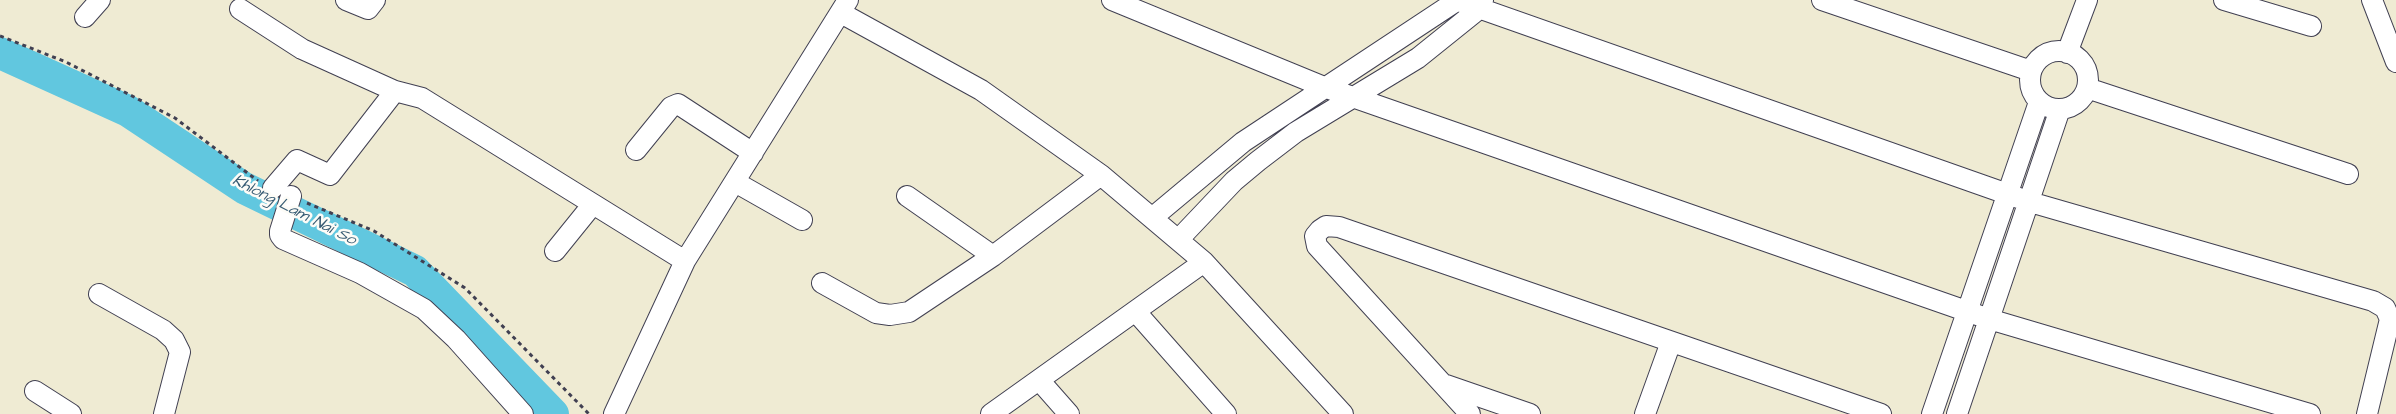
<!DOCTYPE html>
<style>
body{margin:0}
canvas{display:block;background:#efebd3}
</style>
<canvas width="2396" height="414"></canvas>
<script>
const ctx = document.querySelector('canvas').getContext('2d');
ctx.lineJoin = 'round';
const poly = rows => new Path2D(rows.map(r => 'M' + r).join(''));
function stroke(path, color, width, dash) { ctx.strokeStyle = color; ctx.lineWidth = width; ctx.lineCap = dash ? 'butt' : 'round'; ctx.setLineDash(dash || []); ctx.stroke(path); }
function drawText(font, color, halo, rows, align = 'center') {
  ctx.font = font + ' "Architects Daughter",sans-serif'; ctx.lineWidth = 5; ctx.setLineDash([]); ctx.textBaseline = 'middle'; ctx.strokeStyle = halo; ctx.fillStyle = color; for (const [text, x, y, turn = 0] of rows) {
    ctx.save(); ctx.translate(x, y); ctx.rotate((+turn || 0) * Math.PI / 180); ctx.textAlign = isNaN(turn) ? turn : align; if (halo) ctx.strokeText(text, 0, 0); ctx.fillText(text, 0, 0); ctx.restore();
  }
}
stroke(poly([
 [0,53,128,111,244,188,415,271,553,414]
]), '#61c7df', 32);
const minor = poly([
 [346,0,368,9,375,0],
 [1112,0,1324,87,1989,319,2310,414],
 [1456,0,2030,202,2373,301,2385,308,2390,319,2367,414],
 [1822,0,2031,71],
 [2224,0,2311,26],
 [2372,0,2396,62],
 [240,9,302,49,395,91,422,98,685,261],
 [841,13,981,90,1101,175,1204,262,1343,414],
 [85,17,100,0],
 '2030 80a29 29 0 1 1 58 0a29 29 0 1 1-58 0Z',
 [2067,53,2087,0],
 [2087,88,2348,174],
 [636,150,671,107,678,104,753,153],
 [735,182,802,220],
 [273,188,297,160,330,175,395,91],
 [291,196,280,231,280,235,283,239,360,273,424,309,456,339,523,414],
 [907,196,993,256],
 [1152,218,1243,142,1458,0],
 [1178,240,1234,181,1258,161,1296,132,1418,58,1479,9,1483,0],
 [555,251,593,204],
 [822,283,876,313,890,315,909,312,993,256,1101,175],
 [99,294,163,330,174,340,180,352,164,414],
 [1136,312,1226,414],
 [1039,380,1069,414],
 [1446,385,1530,414],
 [35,391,71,414],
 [614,414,685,261,848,0],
 [991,414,1204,262],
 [1470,414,1317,246,1315,236,1320,230,1326,226,1339,227,1881,414],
 [1645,414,1671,342],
 [1932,414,2039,102],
 [1957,414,2060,109]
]);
stroke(minor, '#414052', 22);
stroke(poly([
 [0,36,66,62,175,118,258,181],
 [307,203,374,231,465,288,589,414]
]), '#414052', 3, [4, 4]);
stroke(minor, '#fff', 20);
drawText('italic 16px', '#385c74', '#fdfcf7', [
 ["Khlong Lam Nai So",294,211,27]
]);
</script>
